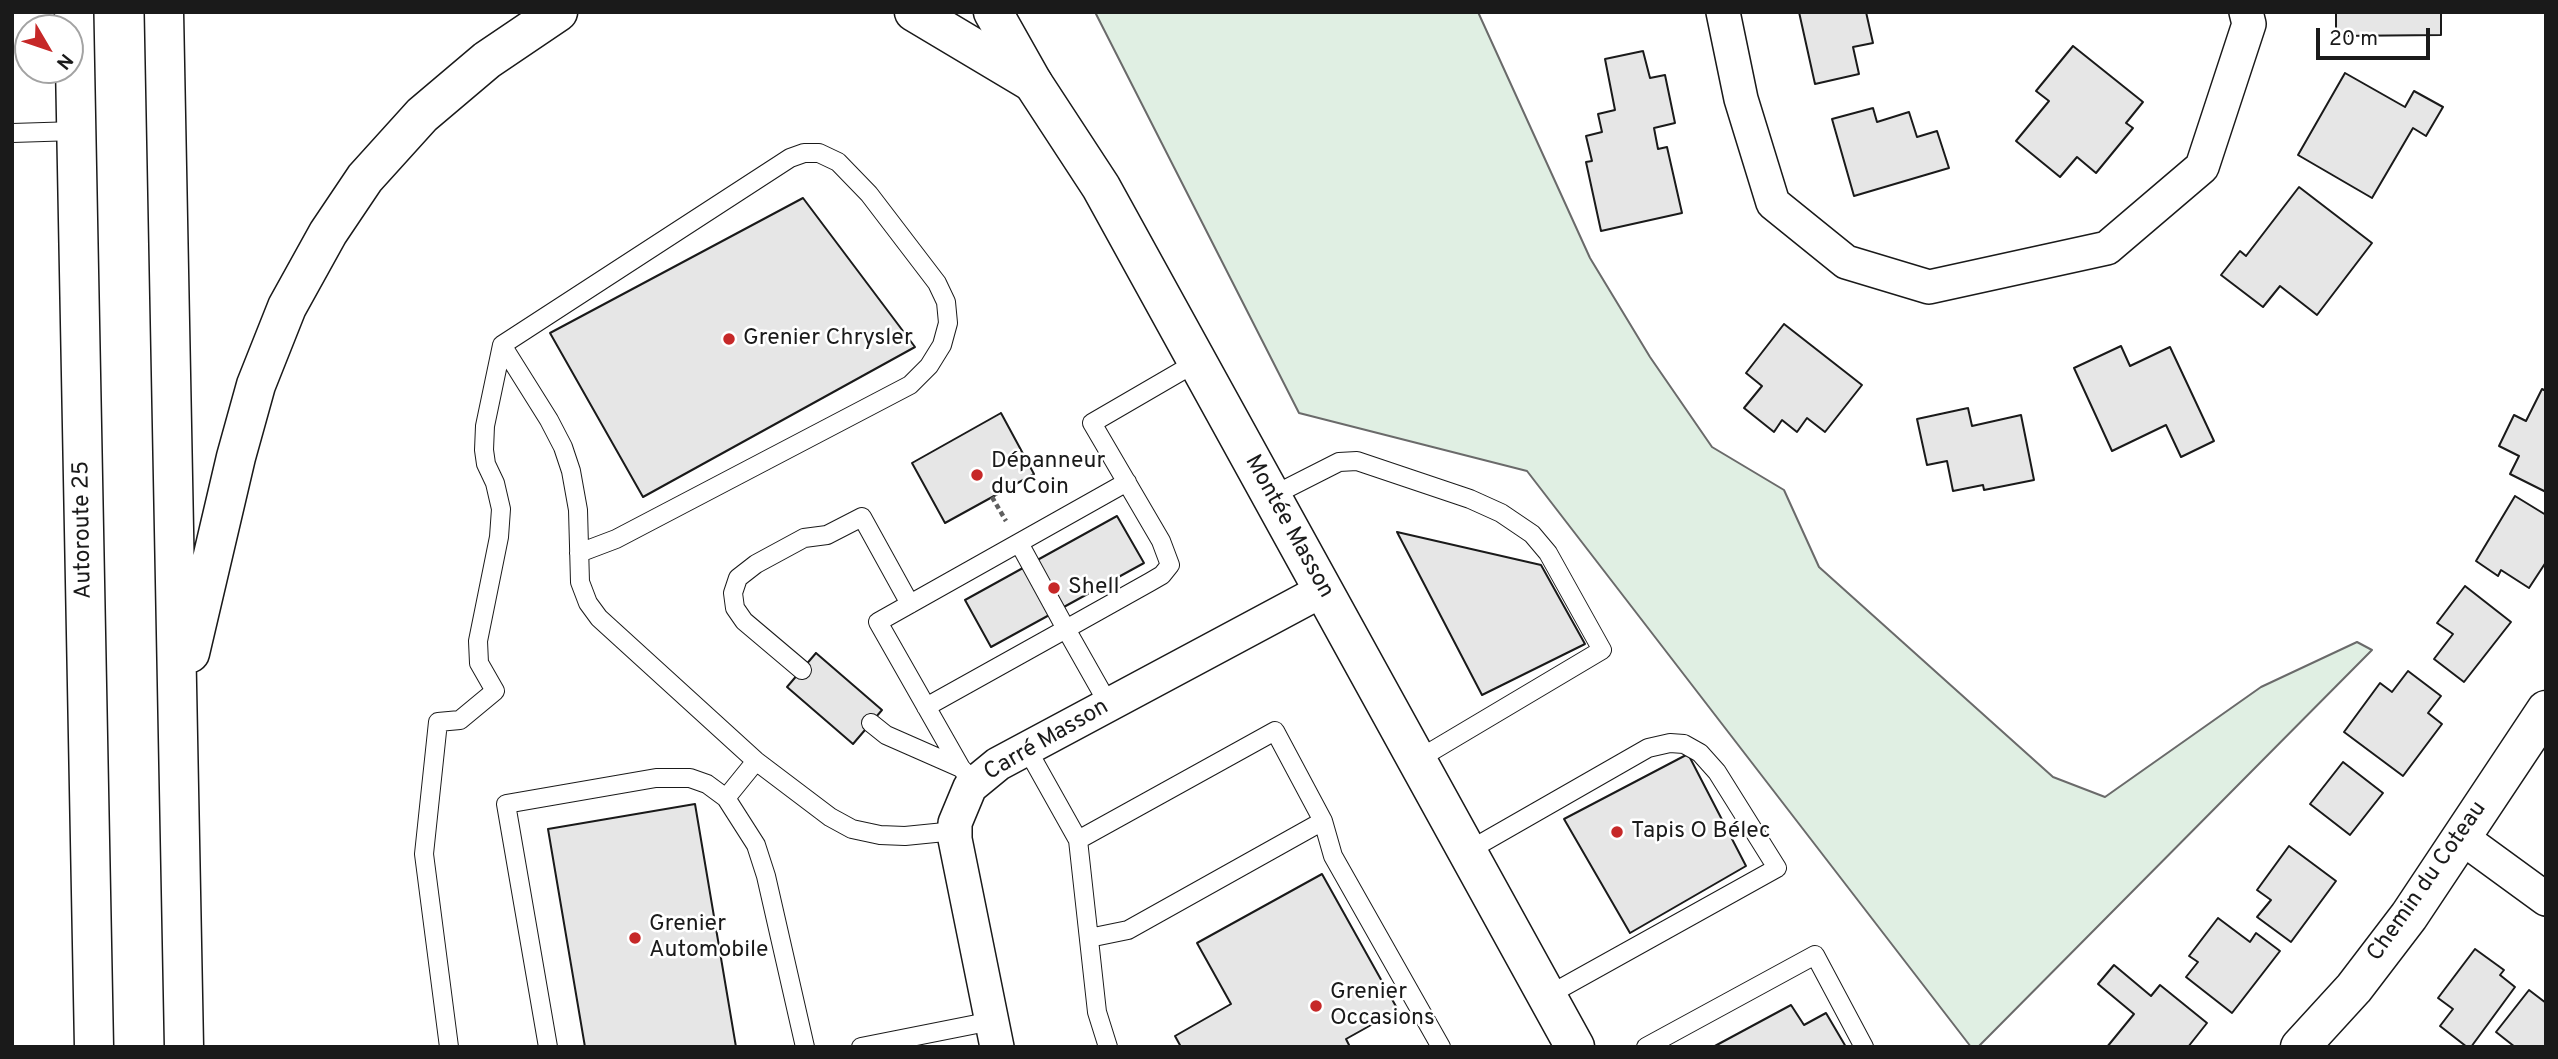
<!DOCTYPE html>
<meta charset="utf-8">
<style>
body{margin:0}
#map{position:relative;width:2558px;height:1059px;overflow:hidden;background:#fff;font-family:Overpass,sans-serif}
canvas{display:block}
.frame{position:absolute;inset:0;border:14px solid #1a1a1a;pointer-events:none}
.north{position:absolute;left:14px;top:14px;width:70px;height:70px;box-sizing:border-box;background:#fff;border:2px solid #a3a3a3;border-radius:50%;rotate:129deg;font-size:19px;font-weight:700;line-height:28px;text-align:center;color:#1a1a1a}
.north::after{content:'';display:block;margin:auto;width:24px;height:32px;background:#c62828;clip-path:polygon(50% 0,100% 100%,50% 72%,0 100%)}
.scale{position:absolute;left:2316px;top:28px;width:114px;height:32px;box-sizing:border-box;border:4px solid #1a1a1a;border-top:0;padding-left:9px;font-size:21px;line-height:24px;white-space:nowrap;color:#1a1a1a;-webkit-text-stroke:5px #fff;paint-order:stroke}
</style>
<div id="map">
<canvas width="2558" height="1059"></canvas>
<div class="frame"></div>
<div class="north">N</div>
<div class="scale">20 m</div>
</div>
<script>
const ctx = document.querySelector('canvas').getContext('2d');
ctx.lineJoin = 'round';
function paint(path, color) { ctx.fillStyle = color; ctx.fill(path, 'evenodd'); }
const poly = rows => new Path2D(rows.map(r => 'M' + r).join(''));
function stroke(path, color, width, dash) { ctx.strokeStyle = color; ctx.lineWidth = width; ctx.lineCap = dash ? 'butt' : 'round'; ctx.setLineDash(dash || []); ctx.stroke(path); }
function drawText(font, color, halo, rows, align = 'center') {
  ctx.font = font + ' Overpass,sans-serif'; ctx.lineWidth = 5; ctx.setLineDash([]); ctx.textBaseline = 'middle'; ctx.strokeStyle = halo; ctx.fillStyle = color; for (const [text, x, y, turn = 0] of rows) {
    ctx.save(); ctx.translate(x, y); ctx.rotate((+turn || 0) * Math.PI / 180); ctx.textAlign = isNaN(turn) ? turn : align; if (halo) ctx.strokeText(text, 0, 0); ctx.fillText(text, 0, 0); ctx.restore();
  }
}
const green = poly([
 [1095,12,1478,12,1590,258,1650,357,1712,447,1784,490,1819,567,2053,777,2105,797,2261,687,2357,642,2372,650,1978,1047,1971,1047,1527,471,1299,413,1095,12]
]);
paint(green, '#e0efe3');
stroke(green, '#6a6a6a', 2);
const building = poly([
 [1799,12,1866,12,1873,43,1853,47,1859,74,1815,84,1799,12],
 [2336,12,2441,12,2441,35,2336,36,2336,12],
 [2073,46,2143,102,2126,123,2133,128,2096,173,2077,157,2060,177,2016,141,2049,101,2036,91,2073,46],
 [1643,51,1650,78,1665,75,1675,123,1654,128,1658,149,1667,147,1682,213,1601,231,1586,162,1592,161,1586,136,1602,132,1598,114,1615,110,1605,59,1643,51],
 [2345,73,2405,107,2414,91,2443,107,2426,136,2413,128,2372,198,2298,155,2345,73],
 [1873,108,1877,122,1909,112,1917,137,1937,131,1949,168,1854,196,1832,119,1873,108],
 [2299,187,2372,243,2317,315,2280,286,2263,307,2221,275,2240,251,2246,256,2299,187],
 [803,198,915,347,643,497,550,333,803,198],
 [1784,324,1862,385,1825,432,1807,418,1797,432,1782,420,1774,432,1744,408,1762,386,1746,373,1784,324],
 [2121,346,2130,366,2170,347,2214,441,2181,457,2166,425,2112,451,2074,368,2121,346],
 [2542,389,2546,391,2546,492,2510,474,2519,456,2499,446,2514,415,2526,421,2542,389],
 [1968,408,1972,426,2021,415,2034,480,1984,490,1983,485,1953,491,1947,461,1927,465,1917,419,1968,408],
 [1001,413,1034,474,945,523,912,463,1001,413],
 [2515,496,2546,515,2546,562,2529,588,2501,570,2498,576,2476,561,2515,496],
 [1117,516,1144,563,991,647,965,600,1117,516],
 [1397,532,1541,565,1585,644,1482,695,1397,532],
 [2465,586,2511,622,2464,682,2434,659,2453,634,2437,623,2465,586],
 [816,653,882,710,853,744,787,687,816,653],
 [2408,671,2441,696,2428,713,2442,724,2403,776,2344,732,2380,683,2392,692,2408,671],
 [1688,754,1746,866,1630,933,1564,819,1688,754],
 [2343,762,2383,793,2350,835,2310,804,2343,762],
 [695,804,736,1047,585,1047,548,829,695,804],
 [2289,846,2336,881,2291,942,2257,917,2271,900,2257,890,2289,846],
 [1322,874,1398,1010,1346,1039,1350,1047,1181,1047,1175,1036,1231,1004,1197,943,1322,874],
 [2218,918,2250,942,2256,933,2280,951,2232,1013,2186,977,2198,962,2189,956,2218,918],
 [2475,949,2504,970,2500,975,2515,987,2471,1047,2467,1047,2440,1026,2453,1009,2438,998,2475,949],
 [2114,965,2151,996,2160,985,2207,1023,2188,1047,2107,1047,2134,1014,2098,984,2114,965],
 [2529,990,2546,1003,2546,1047,2515,1047,2496,1032,2529,990],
 [1791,1005,1804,1025,1826,1013,1846,1047,1713,1047,1791,1005]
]);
paint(building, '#e6e6e6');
stroke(building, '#1a1a1a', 2);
const lane = poly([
 [12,133,76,131],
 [1270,497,1339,462,1357,461,1470,499,1501,513,1532,534,1548,553,1602,650,1417,760],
 [579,553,616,539,910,385,929,366,942,345,948,323,946,302,937,283,869,194,838,162,819,153,804,153,790,158,502,345,549,420,563,447,571,471,578,510,580,582,588,603,599,618,756,761,830,817,852,829,880,835,905,836,955,831],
 [802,670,744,621,735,608,733,593,738,578,756,564,804,538,827,535,862,517,910,604],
 [1109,705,1066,629,1150,582,1162,575,1170,565,1161,541,1092,423,1197,362],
 [926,707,1066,629,1019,543],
 [871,723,886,735,961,768],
 [1027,749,1078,840,1275,731,1323,821,1128,930,1089,938],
 [975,783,961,768,878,622,1127,482],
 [726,798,756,761],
 [1323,821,1333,856,1441,1047],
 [1078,840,1097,1012,1108,1047],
 [1468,851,1648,748,1670,743,1684,744,1700,753,1717,772,1777,868,1547,996],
 [449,1047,424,854,438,722,460,720,495,691,479,663,478,641,499,537,501,509,495,483,486,464,484,450,485,426,502,345],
 [548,1047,506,804,656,778,690,778,707,784,726,798,756,845,766,876,805,1047],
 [861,1047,992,1021],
 [1646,1047,1815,955,1864,1047]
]);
const street = poly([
 [1723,12,1741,99,1773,203,1846,262,1929,287,2107,248,2202,167,2249,24,2246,12],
 [2461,837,2546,899],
 [997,1047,955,839,955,823,970,787,998,764,1323,590]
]);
const secondary = poly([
 [2300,1047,2354,988,2409,916,2546,710]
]);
const primary = poly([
 [993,12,1033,83,1101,187,1575,1047]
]);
const highway = poly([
 [74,12,94,1047],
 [164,12,184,1047],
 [914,12,1033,83],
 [190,653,236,457,256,385,287,307,328,233,365,178,422,115,487,60,558,12]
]);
stroke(lane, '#1a1a1a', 20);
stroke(street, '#1a1a1a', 36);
stroke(secondary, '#1a1a1a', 41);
stroke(primary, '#1a1a1a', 41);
stroke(highway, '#1a1a1a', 41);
stroke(poly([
 [992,497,1006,521]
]), '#5f5f5f', 4.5, [5, 3.5]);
stroke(lane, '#fff', 18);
stroke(street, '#fff', 33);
stroke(secondary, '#fff', 38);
stroke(primary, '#fff', 38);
stroke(highway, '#fff', 38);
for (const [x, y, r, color] of [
 [729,339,7,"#c62828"],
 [977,475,7,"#c62828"],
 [1054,588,7,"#c62828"],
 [1617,832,7,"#c62828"],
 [635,938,7,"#c62828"],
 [1316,1006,7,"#c62828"]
]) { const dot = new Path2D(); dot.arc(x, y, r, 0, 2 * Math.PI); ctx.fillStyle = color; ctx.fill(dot); stroke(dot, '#fff', 2.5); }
drawText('23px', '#1a1a1a', '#fff', [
 ["Grenier Chrysler",743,339],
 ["Dépanneur",991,462],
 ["du Coin",991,488],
 ["Shell",1068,588],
 ["Tapis O Bélec",1631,832],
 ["Grenier",649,925],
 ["Automobile",649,951],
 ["Grenier",1330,993],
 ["Occasions",1330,1019]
], 'left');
drawText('23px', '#1a1a1a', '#fff', [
 ["Montée Masson",1288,527,61],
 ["Autoroute 25",84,530,-91],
 ["Carré Masson",1047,741,-30],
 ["Chemin du Coteau",2428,882,-55]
]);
</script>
